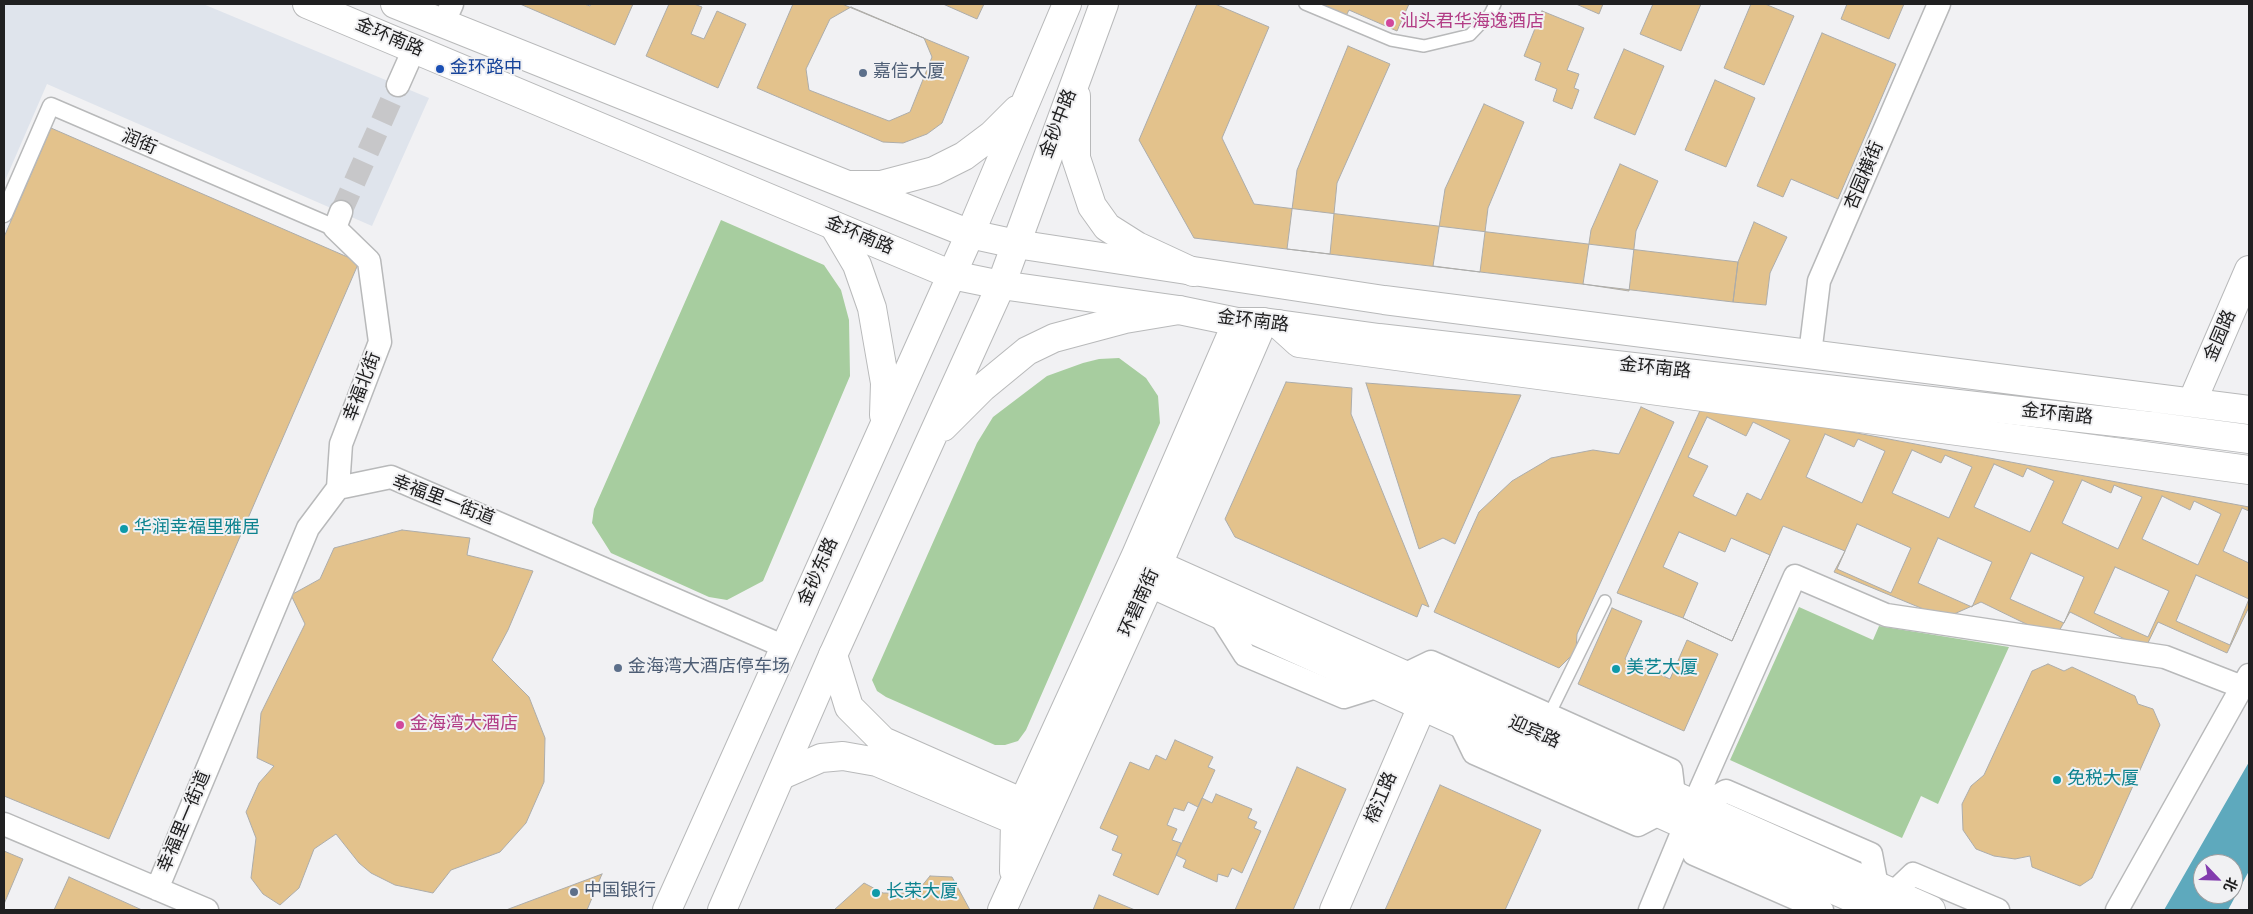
<!DOCTYPE html>
<meta charset="utf-8">
<style>
body{margin:0}
#map{position:relative;width:2253px;height:914px;overflow:hidden;background:#f1f1f3;font-family:Jost,"Noto Sans SC",sans-serif}
canvas{display:block}
.frame{position:absolute;inset:0;border:5px solid #202021;pointer-events:none}
.north{position:absolute;left:2193px;top:854px;width:50px;height:50px;box-sizing:border-box;background:#f1f1f3;border:1px solid #9d9d9f;border-radius:50%;rotate:114deg;font-size:14px;font-weight:700;line-height:20px;text-align:center;color:#202021}
.north::after{content:'';display:block;margin:auto;width:18px;height:22px;background:#833cae;clip-path:polygon(50% 0,100% 100%,50% 72%,0 100%)}
</style>
<div id="map">
<canvas width="2253" height="914"></canvas>
<div class="frame"></div>
<div class="north">北</div>
</div>
<script>
const ctx = document.querySelector('canvas').getContext('2d');
ctx.lineJoin = 'round';
function paint(path, color) { ctx.fillStyle = color; ctx.fill(path, 'evenodd'); }
const poly = rows => new Path2D(rows.map(r => 'M' + r).join(''));
function stroke(path, color, width, dash) { ctx.strokeStyle = color; ctx.lineWidth = width; ctx.lineCap = dash ? 'butt' : 'round'; ctx.setLineDash(dash || []); ctx.stroke(path); }
function drawText(font, color, halo, rows, align = 'center') {
  ctx.font = font + ' Jost,"Noto Sans SC",sans-serif'; ctx.lineWidth = 4; ctx.setLineDash([]); ctx.textBaseline = 'middle'; ctx.strokeStyle = halo; ctx.fillStyle = color; for (const [text, x, y, turn = 0] of rows) {
    ctx.save(); ctx.translate(x, y); ctx.rotate((+turn || 0) * Math.PI / 180); ctx.textAlign = isNaN(turn) ? turn : align; if (halo) ctx.strokeText(text, 0, 0); ctx.fillText(text, 0, 0); ctx.restore();
  }
}
paint(poly([
 [4,4,203,4,429,98,372,226,47,84,4,183]
]), '#dfe4ec');
paint(poly([
 [721,220,824,265,841,290,849,320,850,376,763,581,727,600,709,597,611,553,592,523,594,509],
 [1119,358,1146,378,1158,396,1160,423,1026,730,1018,741,1005,745,995,745,886,697,877,691,872,680,977,443,993,417,1047,376,1083,363,1099,359],
 [1799,607,1873,640,1879,626,2009,647,1938,804,1921,796,1902,838,1730,760]
]), '#a7cd9f');
paint(poly([
 [2249,762,2249,871,2228,910,2164,910],
 [2203,864,2233,864,2233,894,2203,894]
]), '#5ea9bd');
const building = poly([
 [520,4,584,4,590,6,591,4,633,4,615,45,520,4],
 [669,4,694,4,702,7,691,34,704,39,717,11,746,24,718,88,646,56,669,4],
 [793,4,842,4,969,57,942,123,927,134,903,143,883,142,757,88,793,4],
 [943,4,984,4,977,19,943,4],
 [1197,4,1215,4,1269,27,1222,138,1254,204,1738,262,1733,302,1194,238,1139,140,1197,4],
 [1317,4,1409,4,1397,31,1349,10,1346,16,1317,4],
 [1576,4,1603,4,1599,14,1576,4],
 [1653,4,1701,4,1681,51,1640,34,1653,4],
 [1751,4,1765,4,1794,16,1764,85,1724,68,1751,4],
 [1847,4,1904,4,1889,39,1841,19,1847,4],
 [851,7,924,38,932,57,910,112,889,121,809,90,806,69,830,19,851,7],
 [1542,11,1584,28,1567,70,1579,74,1574,88,1579,90,1572,109,1553,101,1557,89,1535,80,1541,63,1524,56,1542,11],
 [1822,33,1896,64,1838,199,1791,179,1783,197,1757,186,1822,33],
 [1348,46,1390,64,1337,183,1330,254,1287,249,1297,170,1348,46],
 [1624,49,1664,66,1635,135,1594,118,1624,49],
 [1715,80,1755,98,1726,167,1685,150,1715,80],
 [1484,104,1524,122,1488,208,1480,272,1433,266,1445,189,1484,104],
 [51,128,359,262,109,839,4,796,4,237,51,128],
 [1620,164,1658,181,1636,231,1629,291,1583,284,1591,230,1620,164],
 [1754,222,1787,237,1770,273,1766,305,1733,302,1738,262,1754,222],
 [1286,382,1352,388,1351,414,1429,607,1422,604,1417,617,1235,537,1225,519,1286,382],
 [1366,383,1521,395,1455,544,1443,538,1419,549,1366,383],
 [1703,404,2249,507,2249,607,2227,653,2158,622,2145,649,2070,612,2055,638,1981,602,1945,618,1834,572,1845,551,1783,526,1732,641,1683,618,1617,593,1703,404],
 [1641,407,1674,422,1577,634,1576,651,1559,668,1434,612,1479,512,1512,481,1551,458,1593,450,1619,454,1641,407],
 [1707,417,1746,436,1753,422,1790,440,1761,500,1747,493,1736,516,1693,496,1708,466,1688,457,1707,417],
 [1825,434,1854,447,1858,439,1885,451,1862,503,1806,477,1825,434],
 [1912,450,1941,463,1945,455,1972,467,1949,518,1892,493,1912,450],
 [1994,464,2023,477,2027,468,2054,481,2030,532,1974,507,1994,464],
 [2082,480,2111,493,2114,485,2142,497,2118,549,2062,523,2082,480],
 [2162,496,2190,510,2194,501,2221,514,2198,565,2142,539,2162,496],
 [2242,508,2249,511,2249,563,2223,551,2242,508],
 [1857,524,1911,548,1891,593,1837,569,1857,524],
 [402,530,470,538,467,555,533,571,508,630,492,660,529,697,545,738,544,782,526,823,500,852,451,870,433,893,395,885,371,873,359,863,336,834,314,849,299,888,280,905,263,894,251,878,256,838,246,812,259,783,274,766,257,758,261,713,305,624,291,595,320,579,334,548,402,530],
 [1679,532,1725,552,1731,538,1770,555,1732,641,1683,618,1698,583,1663,567,1679,532],
 [1938,538,1992,562,1972,607,1918,583,1938,538],
 [2031,553,2084,577,2064,623,2010,599,2031,553],
 [2115,567,2169,591,2148,637,2094,613,2115,567],
 [2196,575,2249,599,2230,645,2176,621,2196,575],
 [1612,608,1642,621,1625,659,1670,679,1687,640,1718,654,1684,731,1578,684,1612,608],
 [2048,664,2064,671,2072,667,2135,696,2138,704,2153,709,2160,725,2092,878,2080,886,2032,867,2030,856,2015,859,1994,856,1976,849,1963,830,1962,804,1971,786,1984,775,2032,671,2048,664],
 [1175,740,1213,757,1208,767,1215,770,1158,895,1113,875,1122,854,1112,850,1118,836,1100,828,1130,762,1149,770,1156,755,1166,760,1175,740],
 [1297,767,1346,789,1293,910,1235,910,1297,767],
 [1440,785,1541,830,1505,910,1385,910,1440,785],
 [1216,794,1252,809,1248,818,1257,822,1254,828,1261,831,1242,873,1232,868,1228,877,1218,874,1217,882,1183,867,1186,860,1176,855,1181,843,1172,840,1177,829,1167,825,1174,808,1184,811,1188,802,1198,807,1202,798,1212,803,1216,794],
 [4,851,23,859,4,904,4,851],
 [602,874,587,910,506,910,602,874],
 [930,876,952,877,970,910,834,910,864,883,883,893,916,893,930,876],
 [69,877,142,910,54,910,69,877],
 [1099,895,1135,910,1093,910,1099,895]
]);
paint(building, '#e3c28c');
stroke(building, '#acacaa', 1);
stroke(poly([
 [341,212,398,85]
]), '#c7c7c9', 22, [22, 11]);
const service = poly([
 [1305,4,1391,40,1424,46,1470,35,1490,14,1495,4],
 [1547,719,1605,601]
]);
const pedestrian = poly([
 [4,214,51,106,335,228]
]);
const minor = poly([
 [443,24,452,4],
 [398,85,414,49],
 [1810,354,1819,281,1939,4],
 [338,488,341,444,380,342,369,261,335,228,341,212],
 [1219,614,1245,655,1344,697,1379,686],
 [1404,675,1431,662,1671,770,1674,795],
 [1460,724,1474,753,1638,825,1661,813],
 [1699,807,1726,791,1871,854,1877,886],
 [4,824,207,910],
 [1691,828,1694,854,1822,910],
 [157,889,308,528,338,488,391,477,785,647],
 [1893,893,1913,874,1998,910],
 [1650,910,1694,804,1795,576,1886,615,2165,657,2242,687,2249,675],
 [2117,910,2242,687]
]);
const tertiary = poly([
 [1278,324,1299,343,2249,470],
 [2192,402,2249,270],
 [1136,555,1931,910],
 [1128,573,1685,825,1880,910],
 [833,655,849,707,883,741,1037,809],
 [782,775,821,758,843,756,877,762,1031,827],
 [1014,871,1015,820,1136,555,1237,322],
 [1002,910,1150,583,1263,322],
 [1334,910,1430,688]
]);
const secondary = poly([
 [307,4,952,275,1001,285,1179,310,1237,322,1263,322,1379,338,2151,426,2249,439],
 [395,4,970,234,1016,244,1384,300,2249,410]
]);
const primary = poly([
 [1076,96,1076,158,1092,206,1107,227,1137,246,1193,272],
 [851,185,881,185,934,171,964,156,992,135,1017,110],
 [834,226,857,265,872,308,885,383,884,415],
 [943,427,982,388,1027,351,1054,338,1125,319,1179,310],
 [667,910,970,234,1067,4],
 [722,910,833,655,1001,285,1104,4]
]);
stroke(service, '#b8b9ba', 14);
stroke(pedestrian, '#b8b9ba', 19);
stroke(minor, '#b8b9ba', 25);
stroke(tertiary, '#b8b9ba', 30);
stroke(secondary, '#b8b9ba', 30);
stroke(primary, '#b8b9ba', 30);
stroke(service, '#fff', 11);
stroke(pedestrian, '#fff', 16);
stroke(minor, '#fff', 22);
stroke(tertiary, '#fff', 28);
stroke(secondary, '#fff', 28);
stroke(primary, '#fff', 28);
for (const [x, y, r, color] of [
 [1390,23,5,"#d1479c"],
 [440,69,5,"#1a4fb4"],
 [863,73,5,"#5c6f8a"],
 [124,529,5,"#0f9aa8"],
 [618,668,5,"#5c6f8a"],
 [1616,669,5,"#0f9aa8"],
 [400,725,5,"#d1479c"],
 [2057,780,5,"#0f9aa8"],
 [574,892,5,"#5c6f8a"],
 [876,893,5,"#0f9aa8"]
]) { const dot = new Path2D(); dot.arc(x, y, r, 0, 2 * Math.PI); ctx.fillStyle = color; ctx.fill(dot); stroke(dot, '#f1f1f3', 2); }
drawText('18px', '#b23c85', '#f1f1f3', [
 ["汕头君华海逸酒店",1400,23],
 ["金海湾大酒店",410,725]
], 'left');
drawText('18px', '#202021', '#f1f1f3', [
 ["金环南路",389,38,23],
 ["金砂中路",1059,124,-69],
 ["润街",139,143,23],
 ["杏园横街",1865,176,-67],
 ["金环南路",859,236,23],
 ["金环南路",1253,322,7],
 ["金园路",2221,336,-67],
 ["金环南路",1655,369,6],
 ["幸福北街",363,387,-69],
 ["金环南路",2057,415,6],
 ["幸福里一街道",443,501,21],
 ["金砂东路",819,572,-66],
 ["环碧南街",1140,603,-66],
 ["迎宾路",1534,733,24],
 ["榕江路",1382,798,-67],
 ["幸福里一街道",185,822,-67]
]);
drawText('18px', '#164399', '#f1f1f3', [
 ["金环路中",450,69]
], 'left');
drawText('18px', '#4e5e75', '#f1f1f3', [
 ["嘉信大厦",873,73],
 ["金海湾大酒店停车场",628,668],
 ["中国银行",584,892]
], 'left');
drawText('18px', '#0d838f', '#f1f1f3', [
 ["华润幸福里雅居",134,529],
 ["美艺大厦",1626,669],
 ["免税大厦",2067,780],
 ["长荣大厦",886,893]
], 'left');
</script>
